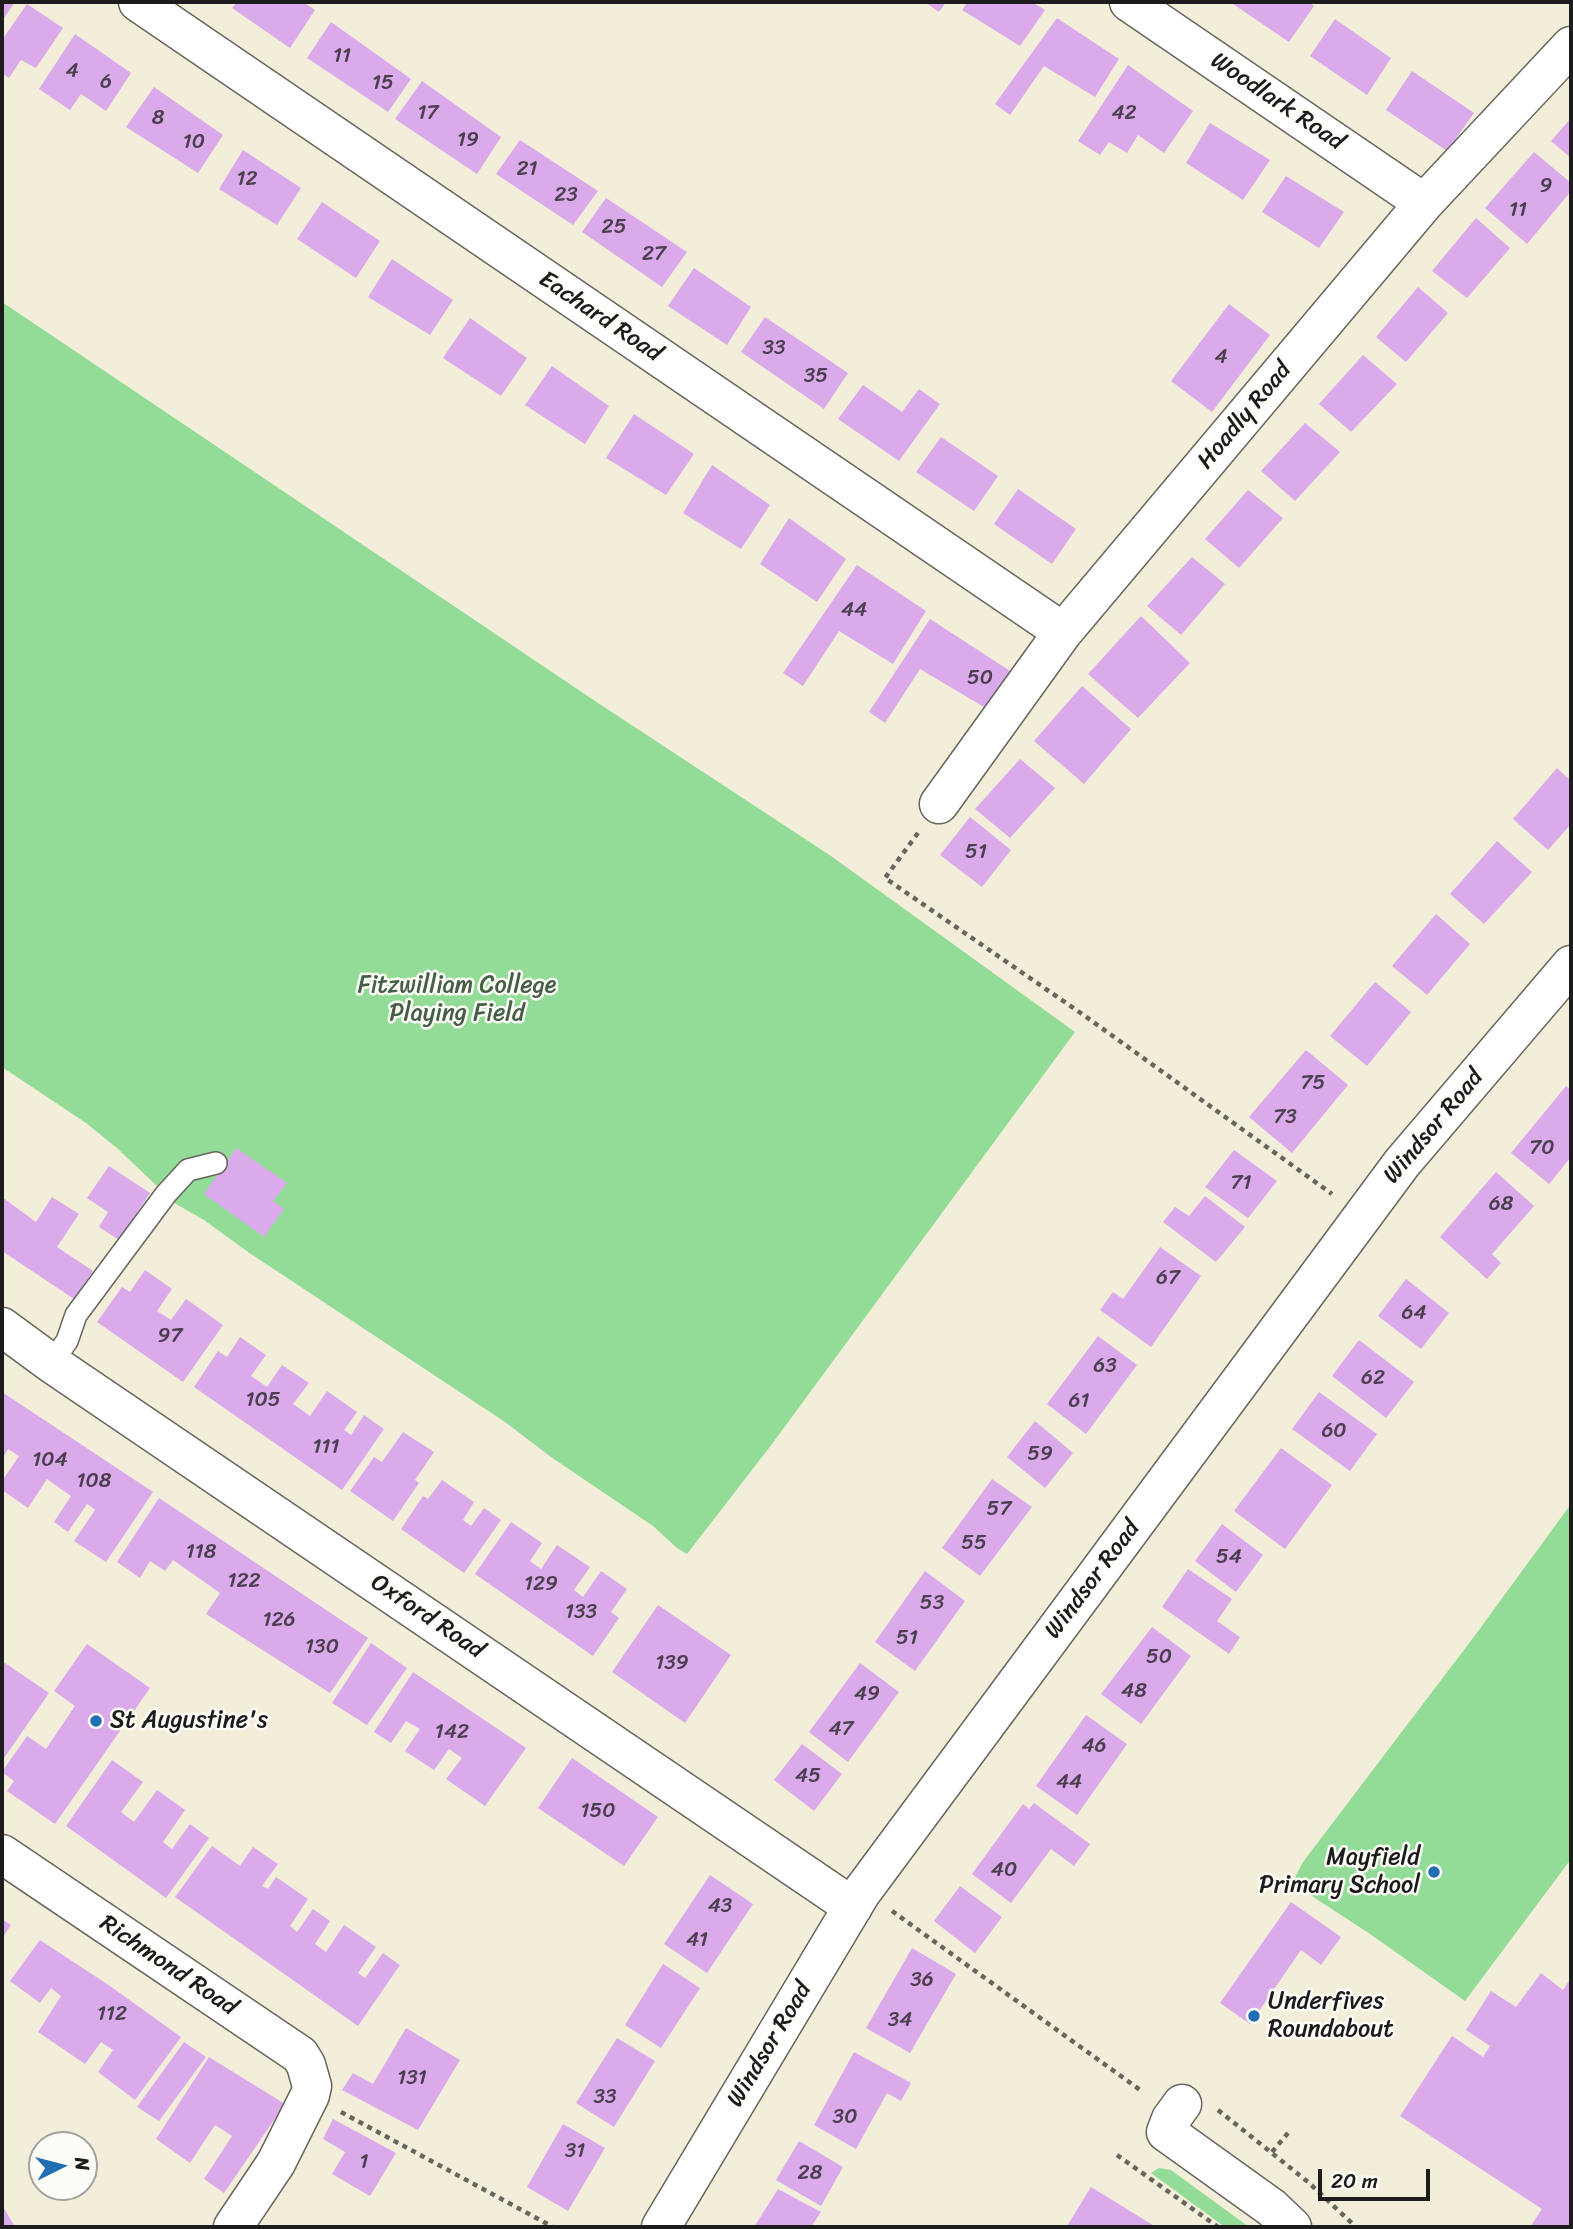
<!DOCTYPE html>
<style>
body{margin:0}
#map{position:relative;width:1573px;height:2229px;overflow:hidden;background:#f3eed9;font-family:Sriracha,sans-serif}
canvas{display:block}
.frame{position:absolute;inset:0;border:4px solid #1c1c1c;pointer-events:none}
.north{position:absolute;left:28px;top:2131px;width:70px;height:70px;box-sizing:border-box;background:#fdfcf7;border:2px solid #a3a29f;border-radius:50%;rotate:84deg;font-size:19px;font-weight:700;line-height:28px;text-align:center;color:#1c1c1c}
.north::after{content:'';display:block;margin:auto;width:24px;height:32px;background:#1f6fb2;clip-path:polygon(50% 0,100% 100%,50% 72%,0 100%)}
.scale{position:absolute;left:1318px;top:2169px;width:112px;height:32px;box-sizing:border-box;border:4px solid #1c1c1c;border-top:0;padding-left:9px;font-size:21px;line-height:24px;white-space:nowrap;color:#1c1c1c;-webkit-text-stroke:5px #fdfcf7;paint-order:stroke}
</style>
<div id="map">
<canvas width="1573" height="2229"></canvas>
<div class="frame"></div>
<div class="north">N</div>
<div class="scale">20 m</div>
</div>
<script>
const ctx = document.querySelector('canvas').getContext('2d');
ctx.lineJoin = 'round';
function paint(path, color) { ctx.fillStyle = color; ctx.fill(path, 'evenodd'); }
const poly = rows => new Path2D(rows.map(r => 'M' + r).join(''));
function stroke(path, color, width, dash) { ctx.strokeStyle = color; ctx.lineWidth = width; ctx.lineCap = dash ? 'butt' : 'round'; ctx.setLineDash(dash || []); ctx.stroke(path); }
function drawText(font, color, halo, rows, align = 'center') {
  ctx.font = font + ' Sriracha,sans-serif'; ctx.lineWidth = 5; ctx.setLineDash([]); ctx.textBaseline = 'middle'; ctx.strokeStyle = halo; ctx.fillStyle = color; for (const [text, x, y, turn = 0] of rows) {
    ctx.save(); ctx.translate(x, y); ctx.rotate((+turn || 0) * Math.PI / 180); ctx.textAlign = isNaN(turn) ? turn : align; if (halo) ctx.strokeText(text, 0, 0); ctx.fillText(text, 0, 0); ctx.restore();
  }
}
paint(poly([
 [2,302,598,703,831,856,1075,1032,772,1444,687,1554,677,1548,653,1526,551,1457,505,1422,248,1252,204,1220,176,1204,118,1149,86,1123,2,1067],
 [1571,1504,1571,1859,1465,2001,1370,1934,1292,1883,1303,1862,1473,1638],
 [1159,2168,1171,2170,1249,2227,1225,2227,1151,2173]
]), '#92dc98');
paint(poly([
 [2,2,15,2,2,21],
 [237,2,303,2,315,10,290,48,232,8],
 [925,2,946,2,939,12],
 [968,2,1032,2,1045,10,1020,46,962,10],
 [1230,2,1309,2,1314,6,1289,42],
 [27,4,63,28,36,68,21,60,9,78,2,73,2,40],
 [1057,18,1119,59,1095,97,1044,66,1010,115,995,104],
 [1335,19,1391,58,1367,95,1310,56],
 [331,22,411,79,388,112,307,58],
 [75,34,131,73,106,111,81,94,70,110,39,89],
 [1128,65,1193,111,1164,153,1138,135,1127,153,1109,142,1100,155,1078,141],
 [1412,71,1474,113,1447,151,1386,110],
 [422,81,501,137,477,174,395,119],
 [154,87,223,135,198,173,126,127],
 [1571,118,1571,158,1551,141],
 [1210,123,1270,160,1243,200,1186,163],
 [520,140,598,191,573,225,496,174],
 [243,150,301,188,277,225,219,189],
 [1534,152,1571,183,1571,191,1527,244,1485,208],
 [1286,176,1344,212,1319,248,1262,212],
 [606,198,687,252,662,287,582,232],
 [322,202,380,241,356,278,297,239],
 [1476,218,1510,248,1467,298,1432,271],
 [392,259,453,300,430,335,368,297],
 [694,268,751,307,727,345,668,306],
 [1418,287,1448,313,1406,362,1376,337],
 [1229,304,1270,335,1212,412,1171,381],
 [765,317,848,373,824,409,741,352],
 [470,318,527,358,501,396,443,358],
 [1363,355,1397,384,1351,432,1319,404],
 [552,366,609,406,585,444,525,405],
 [863,385,902,412,919,389,940,404,899,461,838,419],
 [634,414,694,454,666,495,606,458],
 [1305,423,1340,452,1295,501,1261,471],
 [941,437,998,476,974,511,916,472],
 [712,465,770,505,741,549,683,513],
 [1018,489,1076,529,1052,564,994,524],
 [1248,490,1283,518,1239,568,1205,539],
 [789,518,846,559,817,602,760,564],
 [1192,557,1225,584,1181,635,1147,606],
 [857,565,926,611,893,664,839,631,803,686,783,673],
 [1141,616,1190,663,1138,718,1088,674],
 [930,619,1018,676,994,713,920,669,885,723,869,712],
 [1082,686,1131,729,1084,784,1034,741],
 [1020,759,1055,788,1010,838,975,809],
 [1557,768,1571,781,1571,824,1548,850,1513,819],
 [970,817,1011,850,982,887,940,855],
 [1497,841,1532,872,1484,924,1450,894],
 [1436,914,1470,944,1427,995,1392,966],
 [1375,982,1411,1012,1367,1066,1330,1036],
 [1306,1050,1348,1085,1292,1153,1249,1117],
 [1566,1086,1571,1090,1571,1157,1549,1184,1511,1153],
 [236,1148,287,1183,273,1201,284,1209,264,1237,204,1194],
 [1234,1150,1277,1181,1248,1218,1205,1187],
 [109,1166,150,1193,119,1240,99,1227,108,1212,87,1198],
 [1496,1172,1534,1206,1492,1254,1501,1263,1487,1279,1440,1237],
 [1205,1196,1245,1227,1216,1262,1163,1222,1175,1207,1189,1216],
 [2,1197,36,1222,52,1197,79,1214,57,1247,93,1271,74,1299,2,1251],
 [1160,1247,1201,1276,1151,1347,1100,1310,1113,1292,1123,1299],
 [145,1270,172,1289,157,1311,171,1320,186,1299,223,1325,183,1382,97,1322,122,1287,130,1292],
 [1406,1279,1449,1313,1421,1349,1378,1316],
 [1098,1336,1137,1365,1086,1434,1047,1404],
 [240,1337,266,1355,251,1376,267,1387,282,1365,309,1383,293,1404,310,1416,327,1391,357,1412,344,1430,351,1435,364,1415,384,1429,342,1490,194,1387,218,1351,227,1357],
 [1359,1340,1414,1382,1386,1418,1332,1376],
 [2,1392,153,1492,106,1562,74,1541,95,1510,93,1508,87,1504,68,1532,54,1522,71,1496,51,1482,47,1479,28,1508,2,1490,2,1481,19,1456,8,1449,2,1459],
 [1319,1392,1377,1434,1350,1471,1292,1429],
 [1035,1421,1073,1453,1045,1488,1007,1457],
 [403,1432,434,1452,415,1480,419,1483,393,1521,350,1491,374,1457,382,1462],
 [1281,1448,1332,1485,1285,1549,1234,1511],
 [992,1479,1032,1507,980,1576,942,1548],
 [442,1480,474,1502,463,1520,471,1526,484,1508,501,1520,464,1573,401,1529,423,1496,428,1499],
 [159,1498,368,1638,330,1693,206,1614,220,1593,173,1560,165,1571,150,1561,140,1578,117,1562],
 [511,1522,542,1543,530,1561,541,1569,557,1545,590,1567,574,1590,583,1597,601,1571,627,1589,611,1612,619,1618,593,1656,475,1574],
 [1222,1524,1263,1555,1236,1592,1195,1561],
 [1188,1569,1232,1599,1217,1621,1240,1637,1229,1654,1162,1607],
 [925,1571,965,1601,915,1671,875,1642],
 [658,1605,731,1655,685,1723,612,1672],
 [1152,1627,1191,1656,1141,1724,1101,1694],
 [371,1643,407,1668,367,1725,332,1703],
 [87,1644,150,1688,55,1824,7,1791,14,1781,2,1772,27,1736,46,1749,75,1706,54,1691],
 [2,1661,49,1693,2,1761],
 [860,1663,899,1692,848,1762,809,1732],
 [413,1672,526,1748,485,1806,446,1779,462,1758,449,1749,434,1770,405,1751,420,1729,406,1721,391,1743,374,1732],
 [1086,1715,1127,1744,1077,1815,1036,1786],
 [802,1744,842,1774,814,1811,774,1780],
 [572,1758,658,1817,624,1866,538,1808],
 [112,1760,143,1782,121,1812,134,1822,157,1790,185,1810,163,1842,172,1849,190,1824,209,1838,166,1898,66,1826],
 [1034,1803,1090,1844,1074,1866,1051,1849,1011,1903,972,1874,1023,1804,1029,1809],
 [212,1846,240,1866,253,1847,278,1864,262,1886,268,1889,276,1877,308,1899,290,1926,297,1932,313,1909,330,1921,315,1944,326,1952,344,1925,376,1947,358,1973,365,1978,383,1953,400,1965,358,2026,175,1897],
 [710,1875,753,1904,707,1973,664,1944],
 [960,1886,1002,1917,975,1953,934,1921],
 [1291,1902,1341,1937,1321,1965,1301,1950,1250,2024,1220,2003],
 [2,1919,11,1925,2,1938],
 [40,1940,110,1986,181,2037,135,2100,98,2072,113,2050,101,2042,85,2064,38,2032,61,1996,51,1988,40,2003,10,1981],
 [912,1948,956,1974,910,2053,866,2028],
 [663,1964,700,1988,661,2048,625,2025],
 [1541,1973,1563,1990,1571,1978,1571,2227,1530,2227,1542,2209,1400,2116,1452,2036,1483,2057,1490,2046,1466,2030,1491,1991,1516,2007],
 [406,2028,460,2060,418,2130,342,2090,353,2073,373,2084],
 [617,2038,655,2061,614,2127,576,2103],
 [184,2042,206,2057,159,2121,137,2107],
 [854,2052,911,2083,901,2101,887,2093,856,2149,814,2125],
 [209,2057,285,2104,224,2193,204,2179,232,2136,215,2125,190,2163,156,2139],
 [333,2119,396,2153,370,2196,332,2174,345,2152,323,2139],
 [563,2124,605,2148,568,2211,527,2187],
 [799,2141,843,2167,821,2206,776,2180],
 [1091,2187,1156,2227,1069,2227,1067,2226],
 [778,2189,821,2212,811,2227,754,2227],
 [2,2205,15,2227,2,2227]
]), '#daaaeb');
const service = poly([
 [51,1363,67,1341,76,1315,166,1194,188,1170,216,1163]
]);
const minor = poly([
 [138,2,1063,632],
 [1129,2,1424,203],
 [939,804,1063,632,1424,203,1571,46],
 [2,1327,51,1363,853,1907],
 [2,1854,300,2055,306,2065,312,2086,310,2095,276,2163,233,2227],
 [1182,2104,1171,2119,1166,2132,1272,2208,1292,2227],
 [661,2227,861,1893,1402,1163,1571,965]
]);
stroke(service, '#67665e', 24);
stroke(minor, '#67665e', 41);
stroke(poly([
 [918,833,885,878,1085,1016,1332,1194],
 [892,1911,1143,2092],
 [1218,2110,1308,2182,1356,2227],
 [341,2112,553,2227],
 [1272,2152,1288,2133],
 [1117,2155,1218,2227]
]), '#67665e', 4.5, [5, 5]);
stroke(service, '#fff', 21);
stroke(minor, '#fff', 38);
for (const [x, y, r, color] of [
 [96,1721,7,"#1f6fb2"],
 [1434,1872,7,"#1f6fb2"],
 [1254,2016,7,"#1f6fb2"]
]) { const dot = new Path2D(); dot.arc(x, y, r, 0, 2 * Math.PI); ctx.fillStyle = color; ctx.fill(dot); stroke(dot, '#fdfcf7', 2.5); }
drawText('21px', '#4c4050', null, [
 ["11",342,57],
 ["4",72,72],
 ["6",106,83],
 ["15",383,84],
 ["17",428,114],
 ["42",1124,114],
 ["8",158,119],
 ["19",468,141],
 ["10",194,143],
 ["21",527,170],
 ["12",247,180],
 ["9",1546,187],
 ["23",566,196],
 ["11",1518,211],
 ["25",614,228],
 ["27",654,255],
 ["33",774,349],
 ["4",1221,358],
 ["35",816,377],
 ["44",854,611],
 ["50",980,679],
 ["51",976,853],
 ["75",1313,1084],
 ["73",1285,1118],
 ["70",1542,1149],
 ["71",1241,1184],
 ["68",1501,1205],
 ["67",1168,1279],
 ["64",1414,1314],
 ["97",170,1337],
 ["63",1105,1367],
 ["62",1373,1379],
 ["105",263,1401],
 ["61",1079,1402],
 ["60",1334,1432],
 ["111",326,1448],
 ["59",1040,1455],
 ["104",50,1461],
 ["108",94,1482],
 ["57",999,1510],
 ["55",974,1544],
 ["118",201,1553],
 ["54",1229,1558],
 ["122",244,1582],
 ["129",541,1585],
 ["53",932,1604],
 ["133",581,1613],
 ["126",279,1621],
 ["51",907,1639],
 ["130",322,1648],
 ["50",1159,1658],
 ["139",672,1664],
 ["48",1134,1692],
 ["49",867,1695],
 ["47",841,1730],
 ["142",452,1733],
 ["46",1094,1747],
 ["45",808,1777],
 ["44",1069,1783],
 ["150",598,1812],
 ["40",1004,1871],
 ["43",720,1907],
 ["41",697,1941],
 ["36",922,1981],
 ["112",112,2015],
 ["34",900,2021],
 ["131",412,2079],
 ["33",605,2098],
 ["30",845,2118],
 ["31",575,2152],
 ["1",364,2163],
 ["28",810,2174]
]);
drawText('24px', '#1c1c1c', '#fdfcf7', [
 ["Woodlark Road",1277,102,34],
 ["Eachard Road",600,317,34],
 ["Hoadly Road",1245,416,-50],
 ["Windsor Road",1434,1127,-50],
 ["Windsor Road",1093,1580,-53],
 ["Oxford Road",427,1617,34],
 ["Richmond Road",168,1966,34],
 ["Windsor Road",770,2045,-59]
]);
drawText('24px', '#455f47', '#fdfcf7', [
 ["Fitzwilliam College",457,986],
 ["Playing Field",457,1014]
]);
drawText('24px', '#1c1c1c', '#fdfcf7', [
 ["St Augustine's",110,1721],
 ["Mayfield",1420,1858,"right"],
 ["Primary School",1420,1886,"right"],
 ["Underfives",1268,2002],
 ["Roundabout",1268,2030]
], 'left');
</script>
